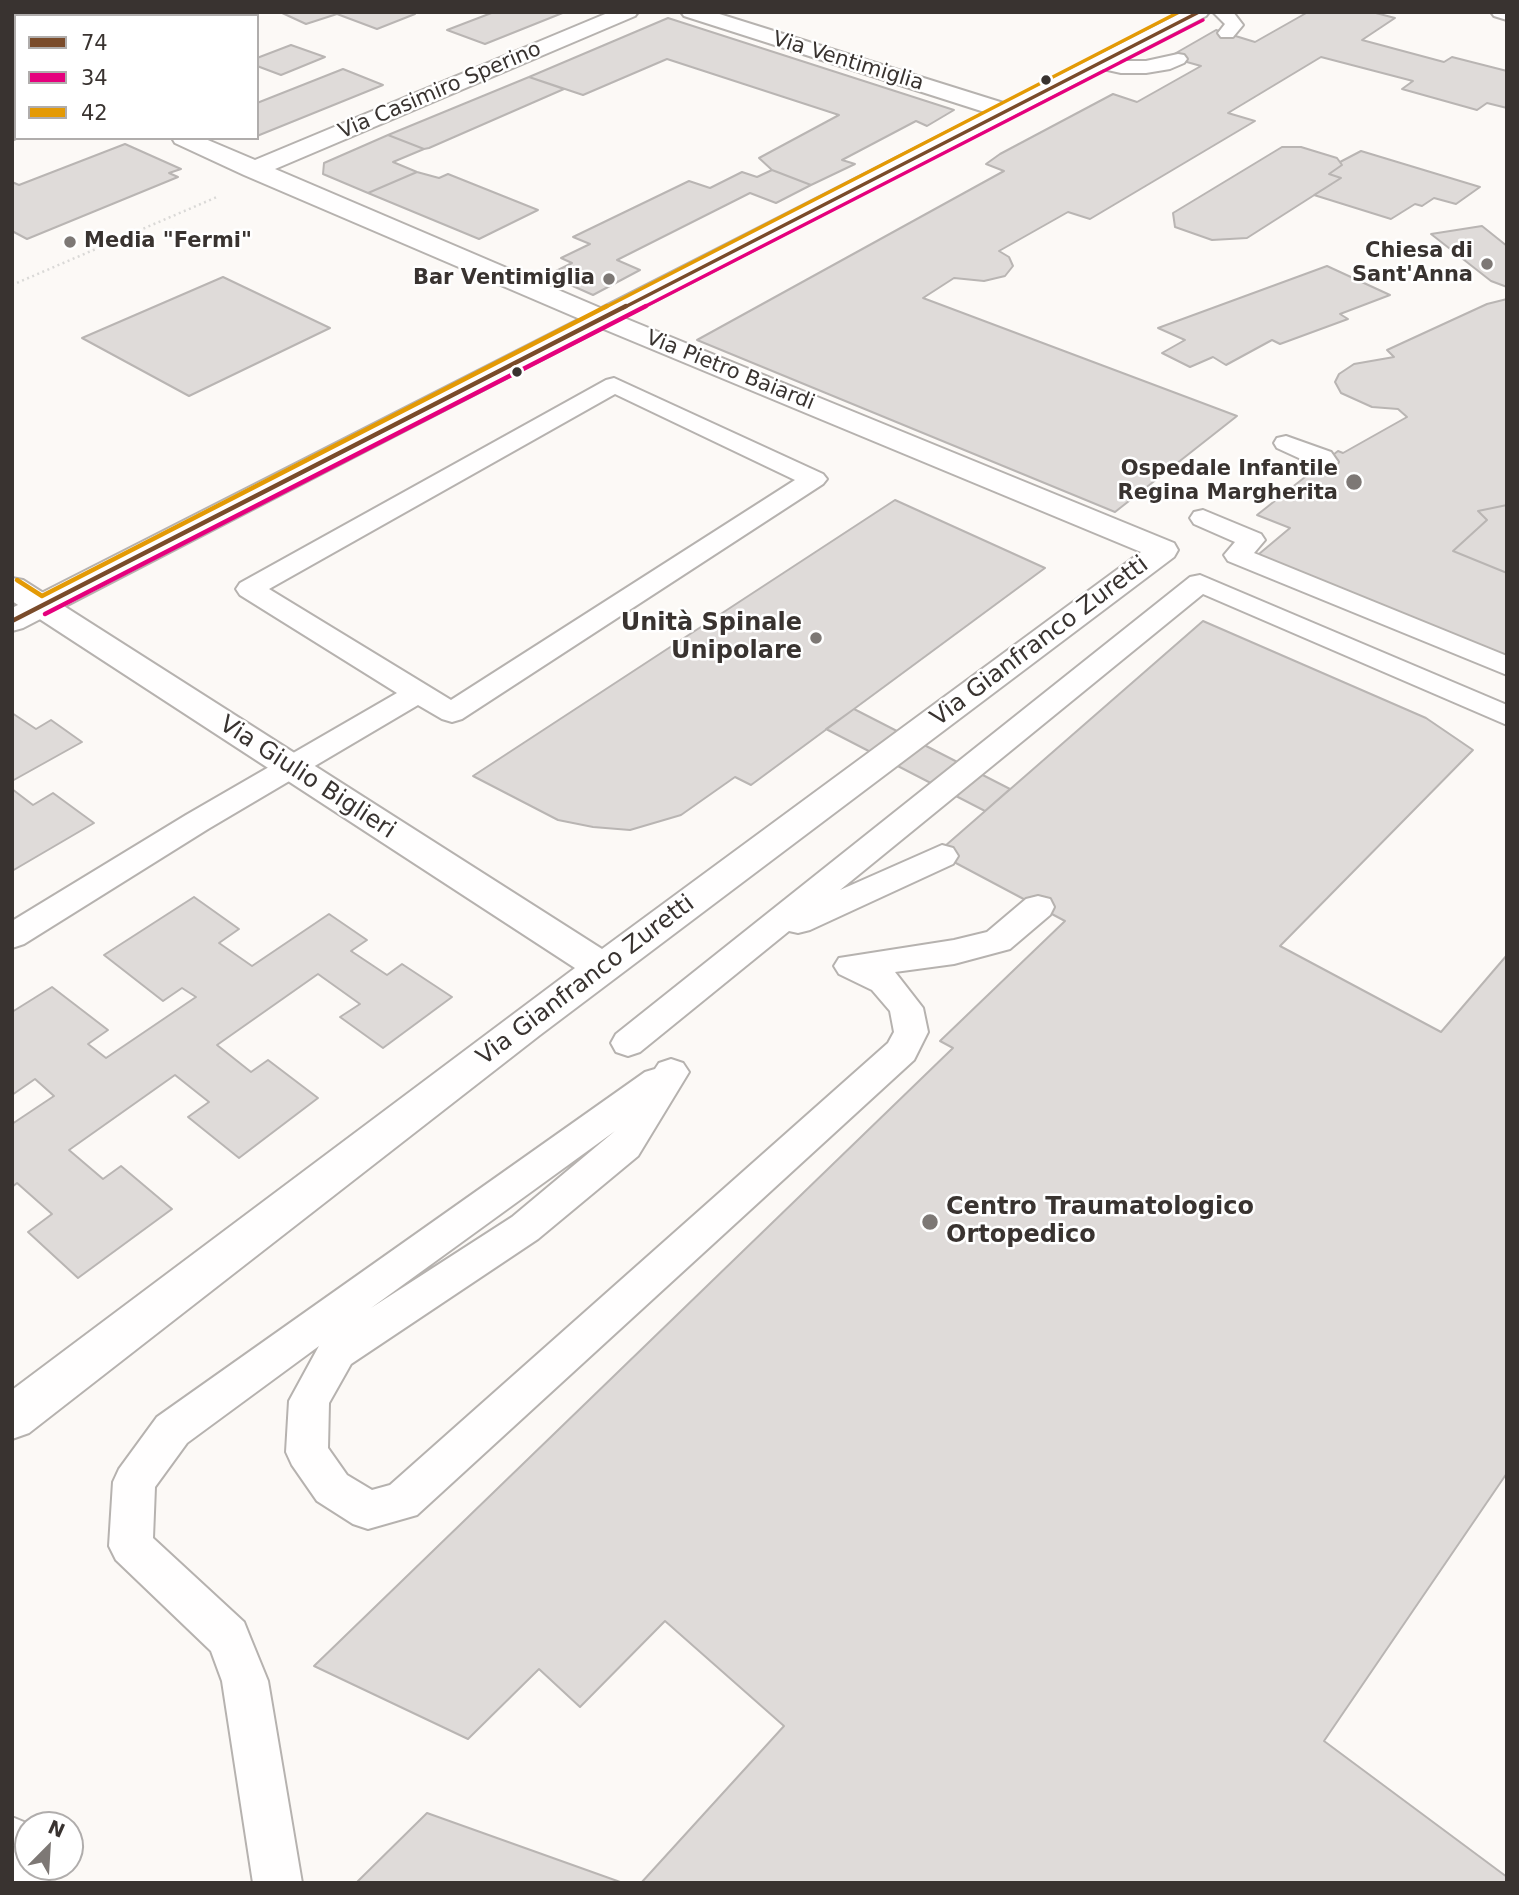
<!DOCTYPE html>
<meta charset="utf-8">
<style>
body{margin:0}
#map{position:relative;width:1519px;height:1895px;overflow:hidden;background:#fcf9f6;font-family:"DejaVu Sans",sans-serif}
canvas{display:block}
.frame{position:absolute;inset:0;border:14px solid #393330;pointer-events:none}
.legend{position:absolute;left:14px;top:14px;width:245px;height:126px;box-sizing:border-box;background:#fff;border:2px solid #b0adac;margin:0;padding:9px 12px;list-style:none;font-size:21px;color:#393330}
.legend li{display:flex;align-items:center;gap:14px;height:35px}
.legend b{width:35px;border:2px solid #b0adac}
.north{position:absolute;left:14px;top:1811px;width:70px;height:70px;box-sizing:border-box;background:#fff;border:2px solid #b0adac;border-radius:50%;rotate:24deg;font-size:19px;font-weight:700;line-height:28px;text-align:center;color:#393330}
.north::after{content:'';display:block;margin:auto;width:24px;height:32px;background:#7d7875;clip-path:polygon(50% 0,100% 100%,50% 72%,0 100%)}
</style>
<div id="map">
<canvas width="1519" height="1895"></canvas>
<div class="frame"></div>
<ul class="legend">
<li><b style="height:9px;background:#7a4b2a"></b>74</li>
<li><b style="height:9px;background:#e5007d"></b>34</li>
<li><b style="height:9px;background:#e49a05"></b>42</li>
</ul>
<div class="north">N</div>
</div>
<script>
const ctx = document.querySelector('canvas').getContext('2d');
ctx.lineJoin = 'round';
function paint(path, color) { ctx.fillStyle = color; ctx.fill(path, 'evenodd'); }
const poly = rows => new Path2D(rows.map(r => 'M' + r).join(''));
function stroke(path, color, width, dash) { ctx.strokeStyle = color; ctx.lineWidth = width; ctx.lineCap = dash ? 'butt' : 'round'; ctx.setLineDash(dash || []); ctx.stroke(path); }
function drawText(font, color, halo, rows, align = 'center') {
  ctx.font = font + ' "DejaVu Sans",sans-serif'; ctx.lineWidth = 5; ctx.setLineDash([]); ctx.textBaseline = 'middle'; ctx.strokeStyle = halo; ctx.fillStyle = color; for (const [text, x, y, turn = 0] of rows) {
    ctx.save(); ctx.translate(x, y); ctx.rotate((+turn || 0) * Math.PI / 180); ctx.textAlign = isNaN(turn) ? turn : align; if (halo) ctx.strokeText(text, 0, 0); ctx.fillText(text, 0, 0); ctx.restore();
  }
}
const building = poly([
 [12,12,40,15,47,12,132,12,122,16,16,16,16,47,12,46,12,12],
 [280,12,409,12,415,14,377,29,337,14,306,24,280,12],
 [494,12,565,12,485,44,447,30,494,12],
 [1308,12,1372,12,1395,18,1362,40,1444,62,1452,57,1507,71,1507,108,1487,103,1477,110,1402,89,1413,81,1321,57,1228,113,1255,121,1090,219,1068,212,999,251,1009,257,1013,266,1005,276,984,281,954,278,923,298,1237,416,1115,512,697,340,1004,171,986,164,1000,154,1113,94,1137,102,1201,66,1169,57,1216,30,1255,42,1308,12],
 [668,18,954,110,927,126,916,121,842,160,855,164,811,185,772,170,759,158,839,115,667,59,583,95,529,77,668,18],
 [291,45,325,57,281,75,257,66,257,58,291,45],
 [343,69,383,85,257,136,257,103,343,69],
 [529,77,564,89,429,148,424,149,388,135,529,77],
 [16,95,16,138,18,138,12,141,12,97,16,95],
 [388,135,424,149,393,162,417,172,368,193,323,174,324,163,388,135],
 [125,144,181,169,169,173,178,177,27,239,12,231,12,182,19,185,125,144],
 [1282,147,1301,147,1337,158,1342,165,1329,174,1341,178,1247,238,1212,240,1175,227,1173,213,1282,147],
 [1361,151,1480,187,1456,204,1434,198,1422,206,1415,204,1391,219,1314,195,1341,178,1329,174,1342,165,1340,162,1361,151],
 [772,170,811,185,776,203,750,193,617,260,640,270,593,295,548,275,572,263,561,258,590,244,573,237,689,181,710,188,742,172,757,177,772,170],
 [417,172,439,178,448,174,538,210,479,239,368,193,417,172],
 [1482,226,1507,246,1507,287,1491,281,1431,234,1482,226],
 [1327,266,1390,295,1340,314,1348,319,1280,344,1272,340,1226,365,1213,357,1190,367,1162,353,1185,340,1158,328,1327,266],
 [223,277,330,328,189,396,82,338,223,277],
 [1507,299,1507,505,1478,511,1487,520,1453,551,1507,573,1507,663,1253,559,1290,528,1257,515,1338,451,1343,453,1407,417,1398,409,1372,407,1341,393,1335,382,1339,374,1354,364,1394,357,1387,350,1487,304,1507,299],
 [895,500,1045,568,751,785,735,777,681,815,630,830,593,827,558,820,473,776,895,500],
 [1507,505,1507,573,1453,551,1487,520,1478,511,1507,505],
 [1203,621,1426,718,1473,750,1280,946,1441,1032,1507,955,1507,1473,1324,1741,1507,1877,1507,1883,641,1883,784,1726,665,1621,580,1707,539,1669,468,1739,314,1666,953,1048,940,1041,1065,921,937,853,1203,621],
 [854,709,1010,789,985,811,826,729,854,709],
 [12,713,36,729,51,720,82,742,12,781,12,713],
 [12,789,33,805,53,793,94,823,12,871,12,789],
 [194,897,239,929,219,943,252,966,329,914,367,940,351,951,387,975,402,964,452,997,383,1048,340,1017,360,1004,318,974,217,1045,251,1072,268,1060,318,1098,239,1158,188,1117,209,1102,175,1075,69,1150,103,1179,121,1166,172,1209,78,1278,28,1232,52,1214,17,1183,12,1187,12,1124,54,1096,35,1079,12,1095,12,1012,52,987,108,1030,88,1044,106,1058,196,997,182,988,163,1001,104,955,194,897],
 [427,1813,623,1883,356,1883,427,1813]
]);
paint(building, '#dfdbd9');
stroke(building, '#b9b5b3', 2);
const lane = poly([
 [1213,12,1233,12,1243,25,1233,37,1221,37,1218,33,1225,24,1213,12],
 [1178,54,1184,55,1187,59,1184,63,1170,69,1146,73,1121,73,1094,67,1091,63,1100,57,1121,61,1146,61,1178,54],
 [614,378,823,474,827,479,823,484,462,719,452,722,442,719,418,705,208,829,24,944,12,948,12,921,186,815,397,693,240,595,236,589,240,583,606,380,614,378],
 [615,394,795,480,451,700,269,589,615,394],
 [1286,436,1331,452,1338,462,1334,467,1325,470,1277,448,1274,443,1277,438,1286,436],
 [1203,510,1261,534,1265,540,1254,553,1507,656,1507,675,1228,561,1224,555,1235,542,1194,524,1190,518,1194,512,1203,510],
 [1200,575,1507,705,1507,725,1203,594,840,890,942,845,953,848,958,856,953,864,810,930,798,933,789,931,640,1052,628,1056,616,1052,611,1043,616,1034,1190,577,1200,575],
 [1038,896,1050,899,1054,907,1050,915,1010,949,954,964,895,972,923,1008,928,1032,914,1060,417,1515,368,1529,353,1524,317,1501,292,1465,286,1452,289,1401,319,1346,187,1443,155,1487,153,1538,244,1622,250,1637,268,1681,302,1883,253,1883,222,1681,211,1651,116,1560,109,1546,113,1482,119,1469,157,1417,645,1072,655,1069,659,1063,671,1059,683,1063,689,1072,638,1156,538,1239,351,1364,329,1403,328,1448,347,1475,372,1490,390,1485,888,1043,894,1032,890,1011,872,990,839,974,834,966,839,958,954,940,987,932,1026,899,1038,896],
 [615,1131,512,1217,371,1308,615,1131]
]);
const street = poly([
 [610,12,638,12,635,16,275,169,612,313,1174,543,1178,550,1174,557,540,1035,29,1433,12,1439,12,1390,575,968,12,601,12,578,23,580,602,949,1141,552,594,325,244,175,175,143,172,138,203,138,255,160,610,12],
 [681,12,713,12,1013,106,1016,111,1013,116,1005,118,997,116,684,16,681,12],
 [1491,12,1507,12,1507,20,1494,16,1491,12],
 [12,56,16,57,16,70,12,69,12,56],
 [12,1817,31,1825,28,1825,28,1867,54,1867,48,1882,12,1883,12,1817]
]);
const secondary = poly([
 [173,12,201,12,199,16,171,16,173,12],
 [1183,12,1209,12,1206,16,23,628,12,631,12,608,1183,12],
 [12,68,16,68,16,82,12,82,12,68]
]);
stroke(lane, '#b6b2af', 4);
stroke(street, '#b6b2af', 4);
stroke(secondary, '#b6b2af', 4);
stroke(poly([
 [12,285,217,197]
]), '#dad9d7', 2.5, [2, 3.5]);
paint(lane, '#fffefe');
paint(street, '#fffefe');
paint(secondary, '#fffefe');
stroke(poly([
 [623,308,1199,12]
]), '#7a4b2a', 3.5);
stroke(poly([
 [12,621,626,306]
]), '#7a4b2a', 4.5);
stroke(poly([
 [642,308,1203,20]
]), '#e5007d', 3.5);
stroke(poly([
 [45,614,646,306]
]), '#e5007d', 4.5);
stroke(poly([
 [604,308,1179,12]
]), '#e49a05', 3.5);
stroke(poly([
 [17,580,42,596,607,306]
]), '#e49a05', 4.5);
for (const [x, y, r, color] of [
 [1046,80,6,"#393330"],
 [70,242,7,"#7d7875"],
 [1487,264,7,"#7d7875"],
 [609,279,7,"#7d7875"],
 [517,372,6,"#393330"],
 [1354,482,9,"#7d7875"],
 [816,638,7,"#7d7875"],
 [930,1222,9,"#7d7875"]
]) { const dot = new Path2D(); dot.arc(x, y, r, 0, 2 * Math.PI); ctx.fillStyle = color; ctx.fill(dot); stroke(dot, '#fff', 2.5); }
drawText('21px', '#393330', '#fff', [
 ["Via Ventimiglia",848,62,17],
 ["Via Casimiro Sperino",440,91,-23],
 ["Via Pietro Baiardi",730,371,22]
]);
drawText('bold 21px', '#393330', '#fff', [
 ["Media \"Fermi\"",84,242,"left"],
 ["Chiesa di",1473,252],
 ["Sant'Anna",1473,276],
 ["Bar Ventimiglia",595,279],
 ["Ospedale Infantile",1338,470],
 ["Regina Margherita",1338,494]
], 'right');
drawText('bold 24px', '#393330', '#fff', [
 ["Unità Spinale",802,624],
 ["Unipolare",802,652],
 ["Centro Traumatologico",946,1208,"left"],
 ["Ortopedico",946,1236,"left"]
], 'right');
drawText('24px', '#393330', '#fff', [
 ["Via Gianfranco Zuretti",1040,642,-37],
 ["Via Giulio Biglieri",307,778,33],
 ["Via Gianfranco Zuretti",586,981,-37]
]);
</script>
